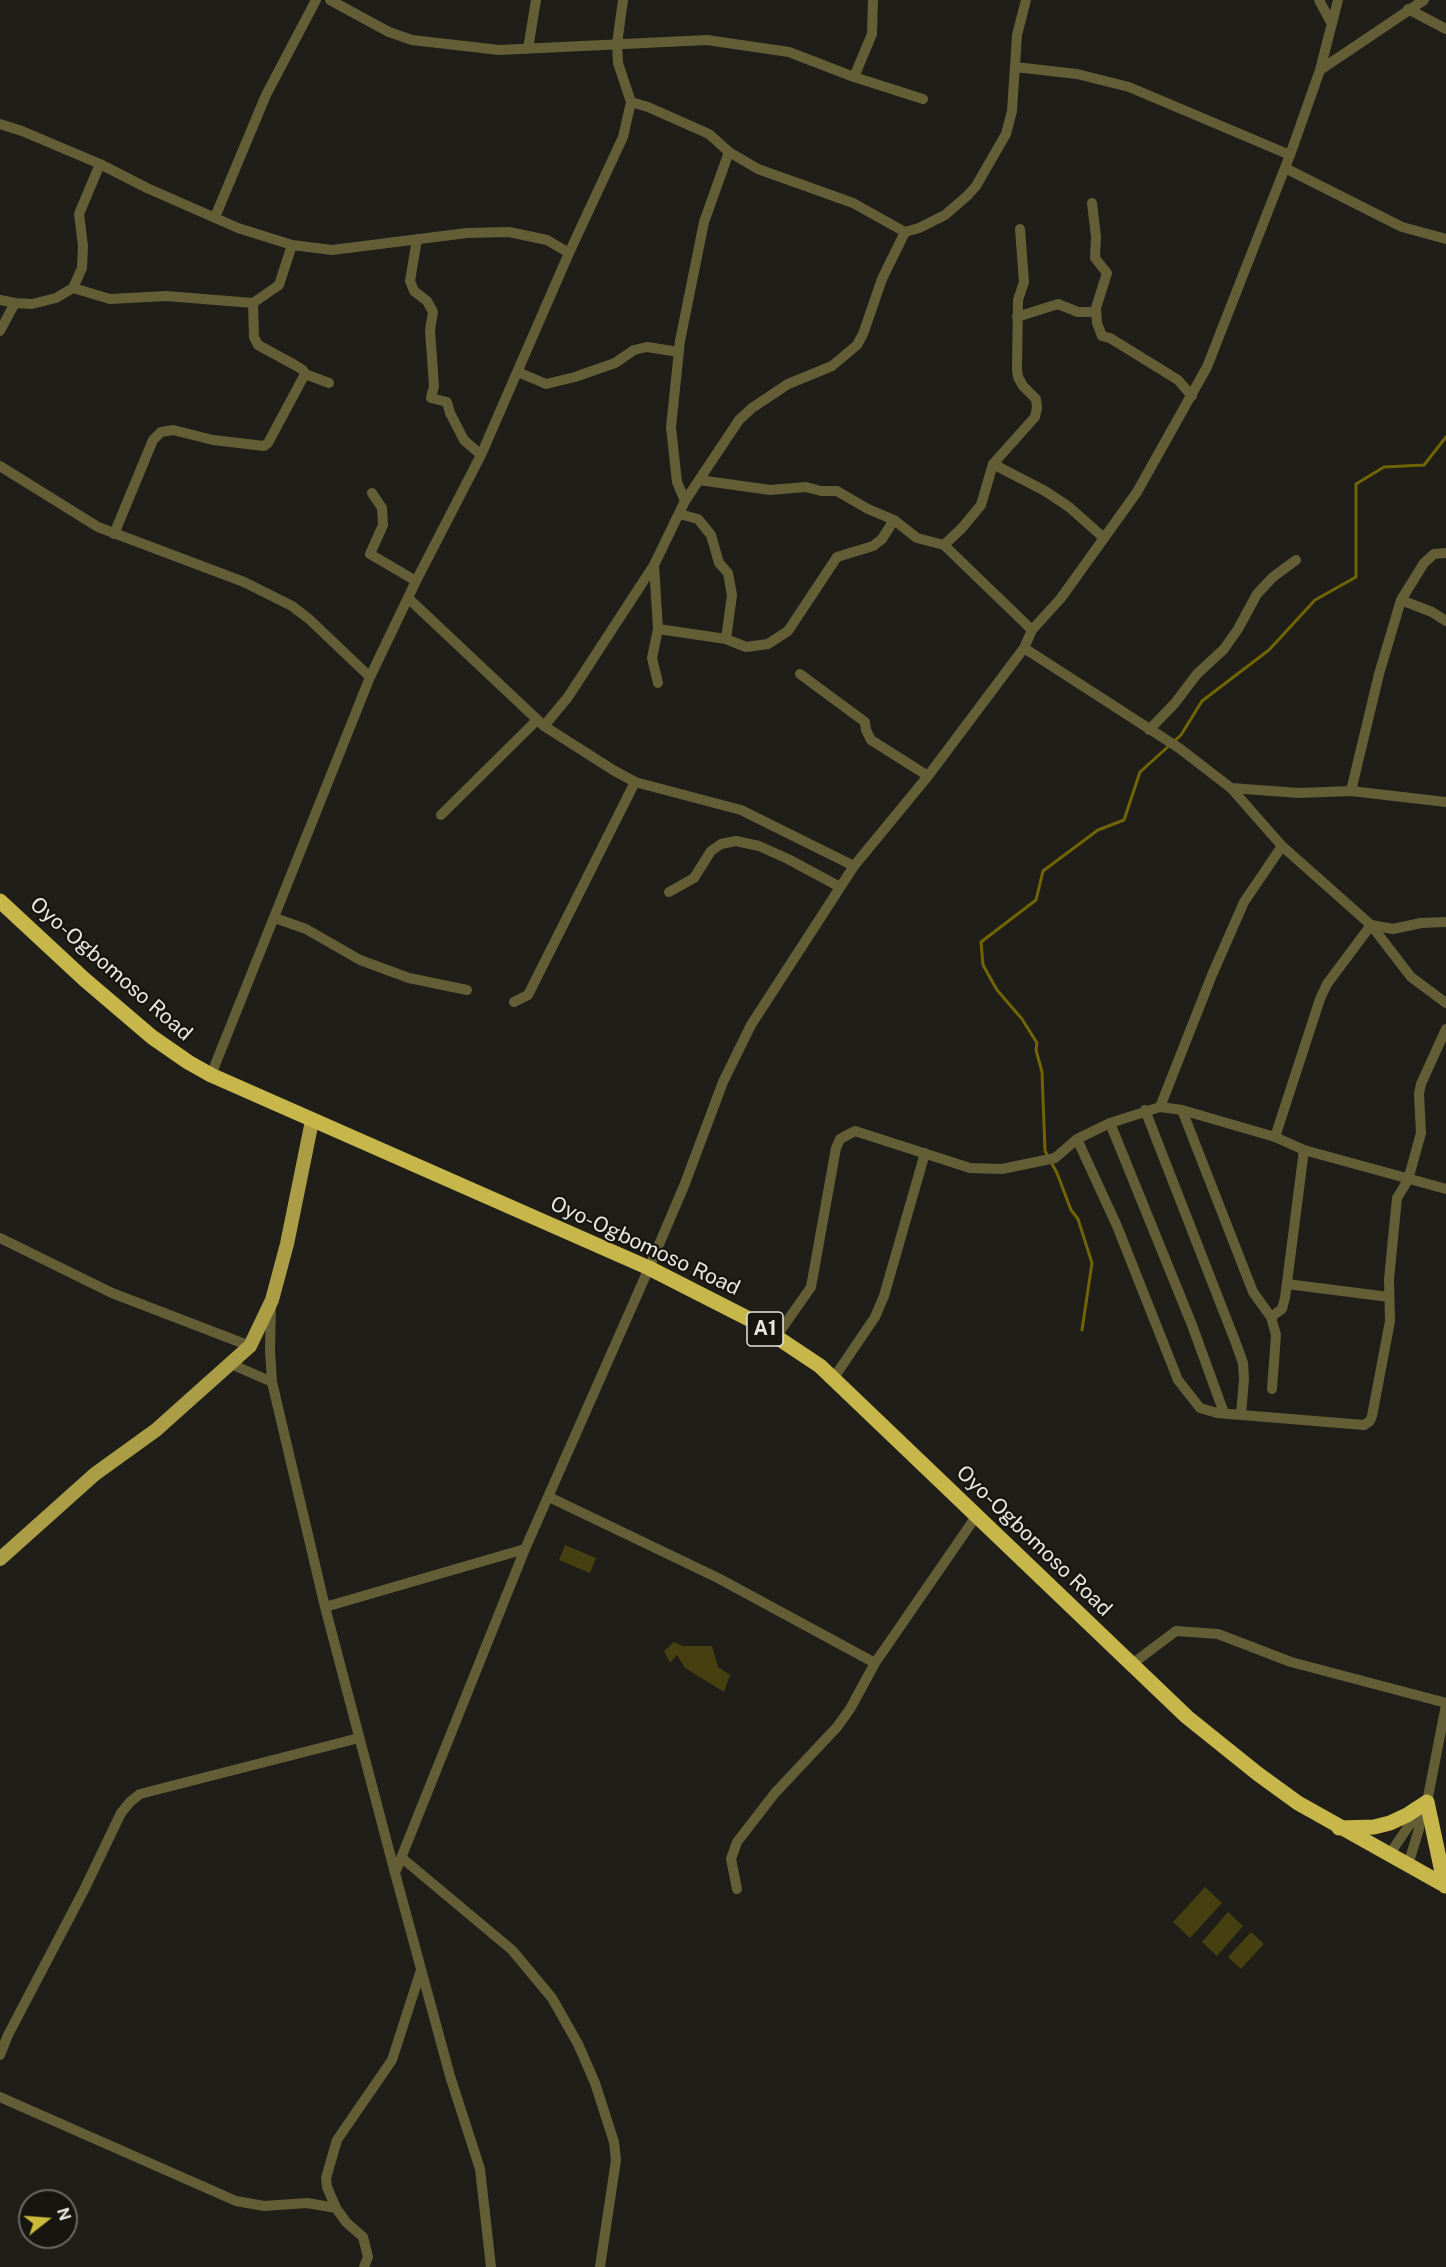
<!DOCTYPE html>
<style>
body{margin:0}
#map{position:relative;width:1446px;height:2267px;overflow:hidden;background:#1f1e19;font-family:"Public Sans",sans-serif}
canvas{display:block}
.north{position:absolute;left:18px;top:2189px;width:60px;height:60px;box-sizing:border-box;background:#161510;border:2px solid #696964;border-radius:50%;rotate:73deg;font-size:16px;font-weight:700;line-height:24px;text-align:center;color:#e6e6e2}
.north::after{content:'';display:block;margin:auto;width:21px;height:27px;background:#ccb938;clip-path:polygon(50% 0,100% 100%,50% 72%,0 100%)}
</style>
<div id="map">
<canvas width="1446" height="2267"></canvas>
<div class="north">N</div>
</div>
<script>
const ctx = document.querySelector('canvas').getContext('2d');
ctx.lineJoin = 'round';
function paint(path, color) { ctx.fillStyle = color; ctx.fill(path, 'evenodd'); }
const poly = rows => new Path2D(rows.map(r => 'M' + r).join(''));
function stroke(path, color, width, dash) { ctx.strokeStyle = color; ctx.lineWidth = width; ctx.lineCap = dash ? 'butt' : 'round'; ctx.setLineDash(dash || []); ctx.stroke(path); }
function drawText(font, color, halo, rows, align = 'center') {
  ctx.font = font + ' "Public Sans",sans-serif'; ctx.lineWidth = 4.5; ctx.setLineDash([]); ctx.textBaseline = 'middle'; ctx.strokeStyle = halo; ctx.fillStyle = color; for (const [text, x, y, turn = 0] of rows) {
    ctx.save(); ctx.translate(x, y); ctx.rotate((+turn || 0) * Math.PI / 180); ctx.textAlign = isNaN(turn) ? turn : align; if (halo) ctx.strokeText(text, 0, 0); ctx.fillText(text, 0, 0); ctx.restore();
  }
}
paint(poly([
 [565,1545,596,1558,590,1573,559,1560],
 [674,1642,683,1646,712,1646,718,1667,730,1675,724,1692,685,1668,677,1655,670,1663,664,1651],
 [1205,1887,1222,1903,1190,1938,1173,1922],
 [1228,1912,1243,1926,1217,1956,1202,1942],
 [1251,1932,1264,1944,1241,1969,1228,1957]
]), '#463f10');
stroke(poly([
 [1082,1330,1092,1263,1078,1219,1071,1210,1057,1173,1045,1151,1042,1072,1036,1050,1037,1043,1022,1019,997,990,983,965,981,942,1036,900,1043,871,1098,830,1124,820,1140,772,1181,735,1202,701,1269,650,1315,600,1356,577,1356,484,1384,467,1424,465,1446,437]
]), '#716404', 3);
stroke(poly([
 [330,0,389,32,412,40,499,50,707,40,789,52,854,77,923,99],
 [1319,0,1332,24],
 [1408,9,1446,29],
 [528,49,536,0],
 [1015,67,1077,74,1129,87,1290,155],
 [1320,70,1424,0],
 [854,77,872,34,873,0],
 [631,102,648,107,709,134,729,152,758,169,853,203,905,232,919,228,945,215,967,196,976,186,1006,134,1012,111,1017,35,1026,0],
 [0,124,22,131,100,164,147,188,238,228,292,245,332,250,467,233,509,232,547,240,569,253],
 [1285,168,1402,227,1446,239],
 [1092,203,1096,237,1095,258,1107,273,1096,308,1097,323,1102,336,1110,338,1178,380,1192,396],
 [215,217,266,95,316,0],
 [417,239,410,281,414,291,427,301,433,312,430,330,434,386,431,398,447,402,450,413,464,440,481,455],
 [73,288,110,299,166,296,253,303,279,285,292,245],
 [0,300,15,303,32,304,56,298,73,288,82,268,83,246,79,214,100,164],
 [253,303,254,337,258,345,293,364,303,370,305,374,329,383],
 [1017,317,1058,304,1078,312,1096,312],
 [0,331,15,303],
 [518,372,546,384,575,377,615,363,634,350,647,347,679,352],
 [993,464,1045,491,1069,507,1104,538],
 [0,466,98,527,244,582,292,606,309,619,370,677],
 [699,480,770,490,806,487,821,491,837,491,868,509,894,520,917,538,944,545,1032,630],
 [372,493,382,508,383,525,370,554,416,581],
 [685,501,677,482,671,427,680,341,704,222,729,152],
 [679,514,698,519,711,535,719,563,728,573,732,595,726,639],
 [114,534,153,440,161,432,173,430,213,440,264,446,268,443,305,374],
 [944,545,962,528,981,505,993,464,1035,417,1037,408,1036,399,1023,386,1018,377,1017,369,1018,300,1024,282,1020,229],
 [654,565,658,629,652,658,658,683],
 [408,598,544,726,613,770,635,782,741,810,854,866],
 [1401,600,1432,612,1446,621],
 [658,629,726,639,746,647,768,644,788,631,837,557,873,546,882,539,894,520],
 [1024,648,1179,748,1231,788,1282,846,1371,925,1411,977,1446,1003],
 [800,674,865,722,866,730,871,740,928,776],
 [544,726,568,697,654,565,685,501,739,420,752,408,788,384,832,366,857,345,863,334,882,279,905,232],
 [1149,730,1175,703,1197,674,1224,649,1238,629,1257,594,1273,577,1296,560],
 [1231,788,1299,793,1351,791,1446,802],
 [1351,791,1379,674,1401,600,1424,563,1434,554,1446,553],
 [441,815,537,720],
 [669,892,694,878,711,851,721,844,736,841,759,846,788,859,840,887],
 [275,918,306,929,360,960,409,978,467,990],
 [514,1002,528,995,635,782],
 [211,1075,370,677,416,581,481,455,569,253,623,137,631,102,618,63,617,44,623,0],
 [1160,1107,1212,975,1244,902,1282,846],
 [1145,1110,1237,1346,1243,1363,1244,1379,1241,1415],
 [1182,1110,1253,1292,1271,1317,1276,1335,1272,1389],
 [1110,1123,1192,1325,1224,1413],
 [1275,1137,1320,999,1327,984,1371,925,1393,929,1421,923,1446,922],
 [1077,1139,1117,1226,1178,1380,1200,1408,1217,1413,1364,1425,1370,1421,1372,1416,1390,1321,1389,1279,1397,1198,1408,1180,1421,1133,1419,1094,1421,1084,1446,1029],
 [0,1238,112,1293,250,1346],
 [1287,1284,1389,1297],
 [271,1305,270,1350,272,1382,325,1607,395,1873,450,2076,480,2169,491,2267],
 [1271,1317,1282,1309,1285,1298,1304,1150],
 [776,1337,811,1287,836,1148,840,1139,855,1131,970,1168,1002,1169,1055,1158,1077,1139,1110,1123,1160,1107,1182,1110,1275,1137,1304,1150,1446,1189],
 [231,1364,272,1382],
 [833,1379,875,1317,884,1296,925,1153],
 [549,1497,718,1578,875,1663],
 [325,1607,525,1549],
 [1132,1664,1176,1631,1218,1634,1291,1662,1446,1703],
 [1389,1855,1410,1824,1420,1817],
 [402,1858,512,1950,552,1998,578,2044,595,2083,614,2142,616,2160,600,2267],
 [1408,1865,1419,1829,1420,1817,1427,1802,1446,1705],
 [395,1873,525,1549,649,1268,684,1186,723,1082,751,1025,854,866,928,776,1024,648,1032,630,1061,598,1137,492,1207,367,1290,155,1320,70,1338,0],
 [737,1889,731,1859,737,1842,775,1793,837,1727,850,1709,875,1663,977,1515],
 [0,2055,8,2035,84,1890,121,1813,130,1802,140,1794,359,1738],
 [0,2097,236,2201,264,2206,307,2203,336,2208],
 [364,2267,368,2257,363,2237,346,2222,336,2208,327,2187,326,2178,337,2140,392,2060,421,1970]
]), '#645e36', 10);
stroke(poly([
 [0,1559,95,1474,156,1430,250,1346,272,1300,287,1244,312,1121]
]), '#ab9d46', 14);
stroke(poly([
 [0,901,84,979,152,1037,188,1062,211,1075,649,1268,751,1320,820,1366,1187,1717,1258,1774,1298,1803,1446,1886],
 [1339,1828,1374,1827,1390,1823,1407,1815,1427,1802,1445,1886]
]), '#c7b74b', 15);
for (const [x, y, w] of [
 [765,1329,36]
]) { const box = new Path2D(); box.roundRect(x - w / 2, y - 17, w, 34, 4.5); ctx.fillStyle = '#161510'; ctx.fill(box); stroke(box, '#e6e6e2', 1.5); }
drawText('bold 20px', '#e6e6e2', null, [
 ["A1",765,1329]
]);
drawText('21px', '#e6e6e2', '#161510', [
 ["Oyo-Ogbomoso Road",111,969,41],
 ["Oyo-Ogbomoso Road",645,1246,25],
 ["Oyo-Ogbomoso Road",1034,1541,44]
]);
</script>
